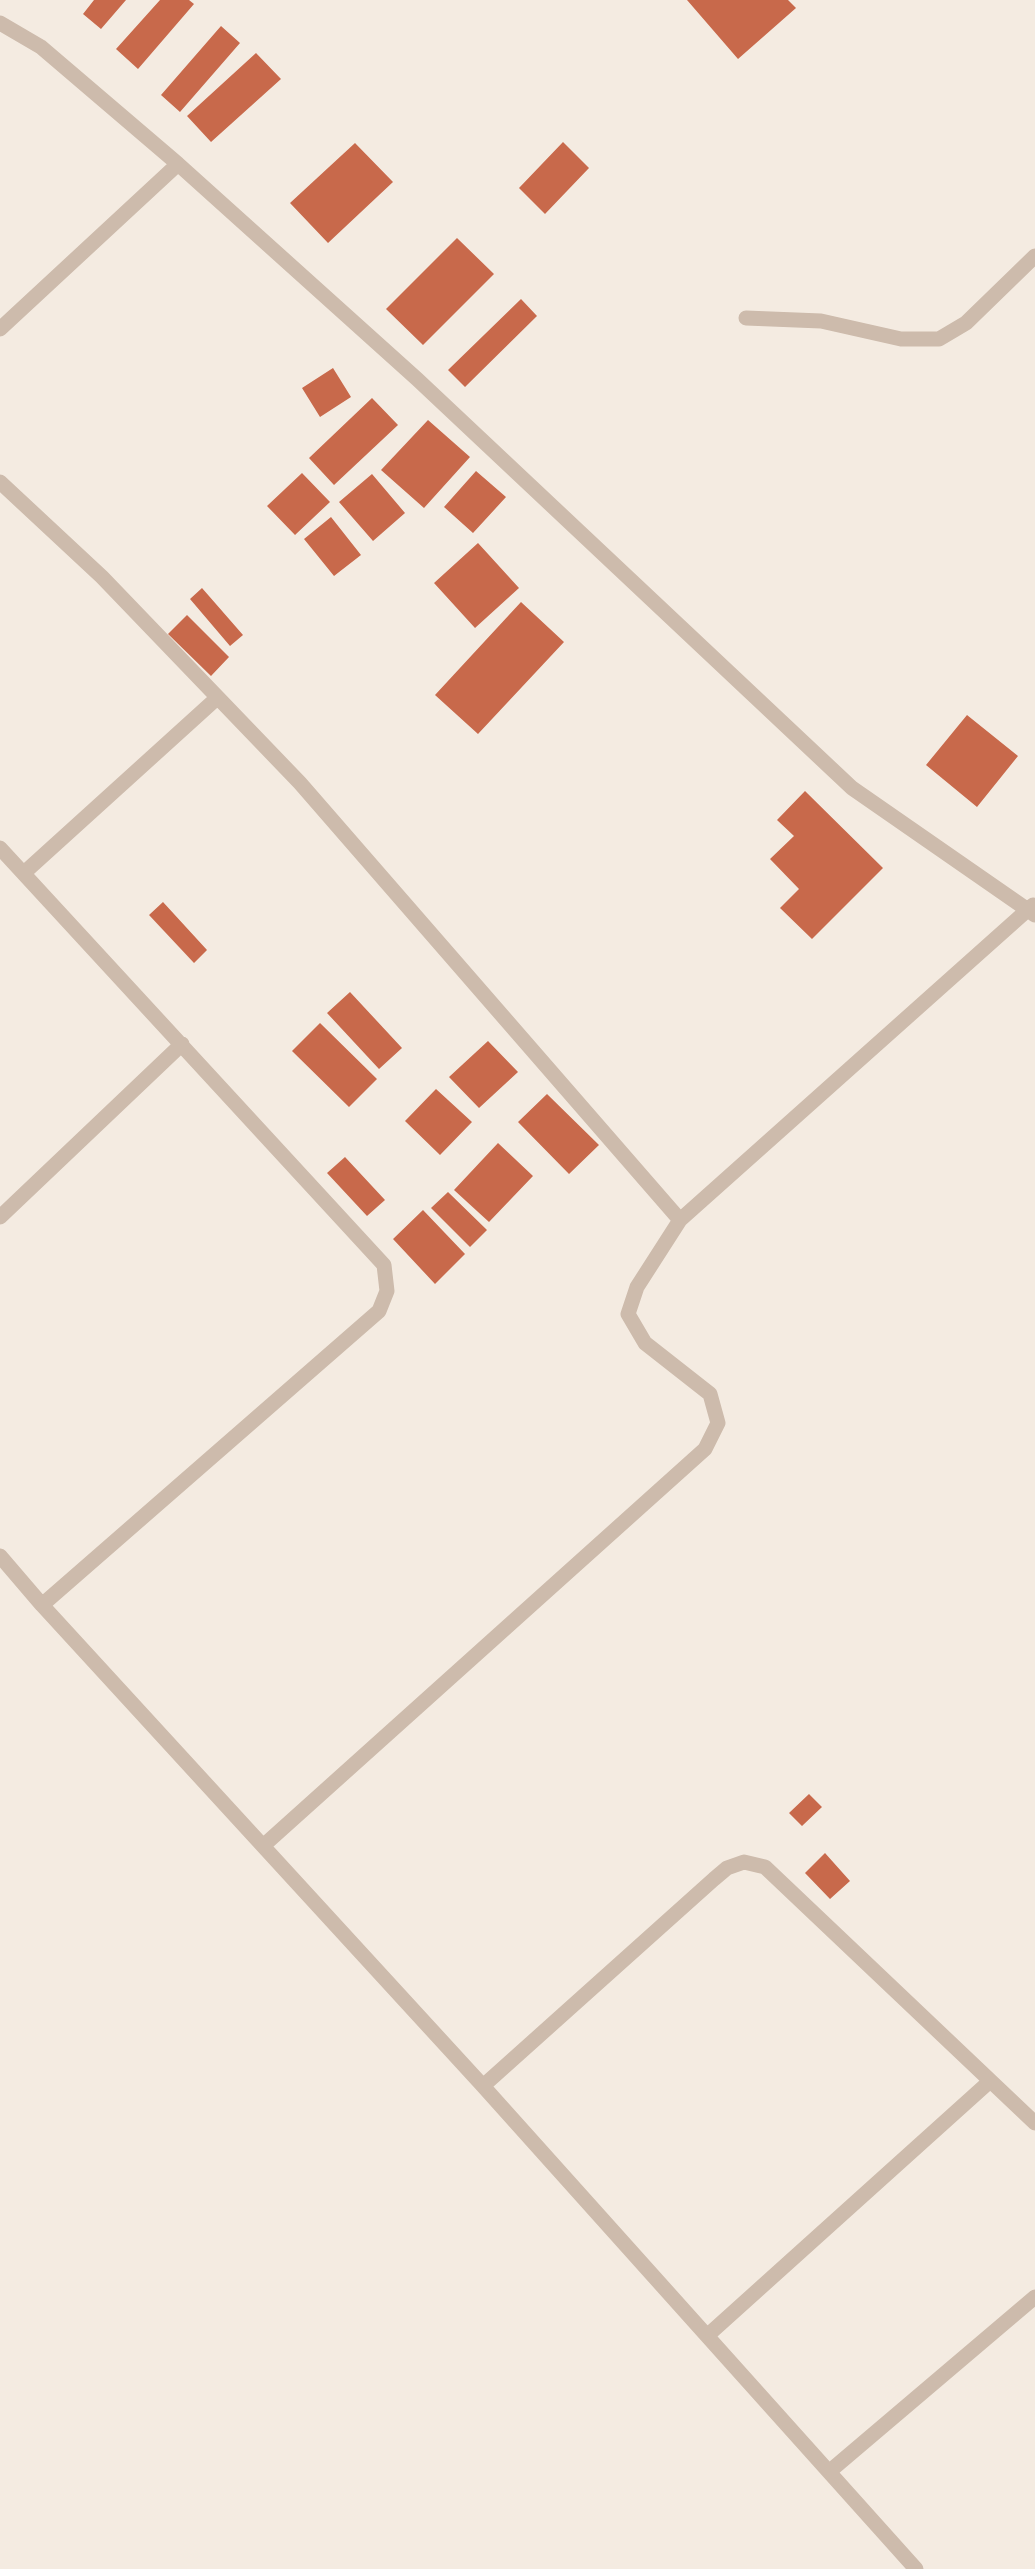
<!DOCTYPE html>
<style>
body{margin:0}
canvas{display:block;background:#f4ebe1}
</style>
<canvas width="1035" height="2569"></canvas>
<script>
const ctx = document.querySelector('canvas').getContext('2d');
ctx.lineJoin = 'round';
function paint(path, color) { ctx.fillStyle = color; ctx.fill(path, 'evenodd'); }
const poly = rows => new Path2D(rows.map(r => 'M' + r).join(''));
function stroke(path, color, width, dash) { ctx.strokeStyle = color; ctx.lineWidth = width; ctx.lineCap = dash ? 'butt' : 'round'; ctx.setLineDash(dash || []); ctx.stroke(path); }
paint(poly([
 [94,0,126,0,101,29,83,14],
 [160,0,189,0,194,4,138,69,116,49],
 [687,0,788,0,796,8,738,59],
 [221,26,240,43,180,112,161,95],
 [256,53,281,79,211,142,187,116],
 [563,142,589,168,545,214,519,188],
 [355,143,393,182,328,243,290,203],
 [457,238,494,274,423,345,386,309],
 [521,299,537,316,465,387,448,370],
 [333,368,351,397,320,417,302,388],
 [372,398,398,425,334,485,309,458],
 [428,420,470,457,424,508,381,470],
 [476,471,506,497,473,533,444,507],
 [302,473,330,502,295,535,267,506],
 [372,474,405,513,373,541,339,502],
 [331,517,361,555,334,576,304,539],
 [478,543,519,588,475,628,434,583],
 [202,588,243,635,230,646,190,599],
 [521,602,564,642,478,734,435,695],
 [187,615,229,657,211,676,168,634],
 [967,715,1018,756,977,807,926,765],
 [805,791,883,868,812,939,780,908,799,889,770,859,794,836,777,820],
 [163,902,207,950,194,963,149,915],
 [350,992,402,1048,379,1069,327,1013],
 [320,1023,377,1079,349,1107,292,1051],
 [488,1041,518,1072,479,1108,449,1077],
 [436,1089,472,1122,440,1155,405,1121],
 [547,1094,599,1145,569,1174,518,1122],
 [498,1143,533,1176,489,1222,454,1190],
 [345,1157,385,1200,367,1216,327,1173],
 [448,1192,487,1230,470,1247,431,1208],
 [423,1210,465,1254,435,1284,393,1239],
 [809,1794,822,1807,802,1826,789,1813],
 [825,1853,850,1881,830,1899,805,1873]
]), '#c8694b');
stroke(poly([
 [0,23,41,47,178,164,417,379,852,788,1035,915],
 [746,318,821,321,901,339,939,339,966,323,1035,256],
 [0,329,178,164],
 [0,482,102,577,300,783,680,1220],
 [0,848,384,1265,387,1291,379,1311,42,1605],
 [25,872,217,698],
 [0,1217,182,1044],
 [0,1556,42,1605,483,2086,916,2569],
 [263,1846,705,1449,718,1423,710,1394,645,1343,628,1314,637,1287,680,1220,1033,905],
 [483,2086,714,1879,727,1868,744,1862,765,1867,1035,2123],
 [708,2335,989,2082],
 [830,2471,1035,2297]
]), '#cdbbac', 15);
</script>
